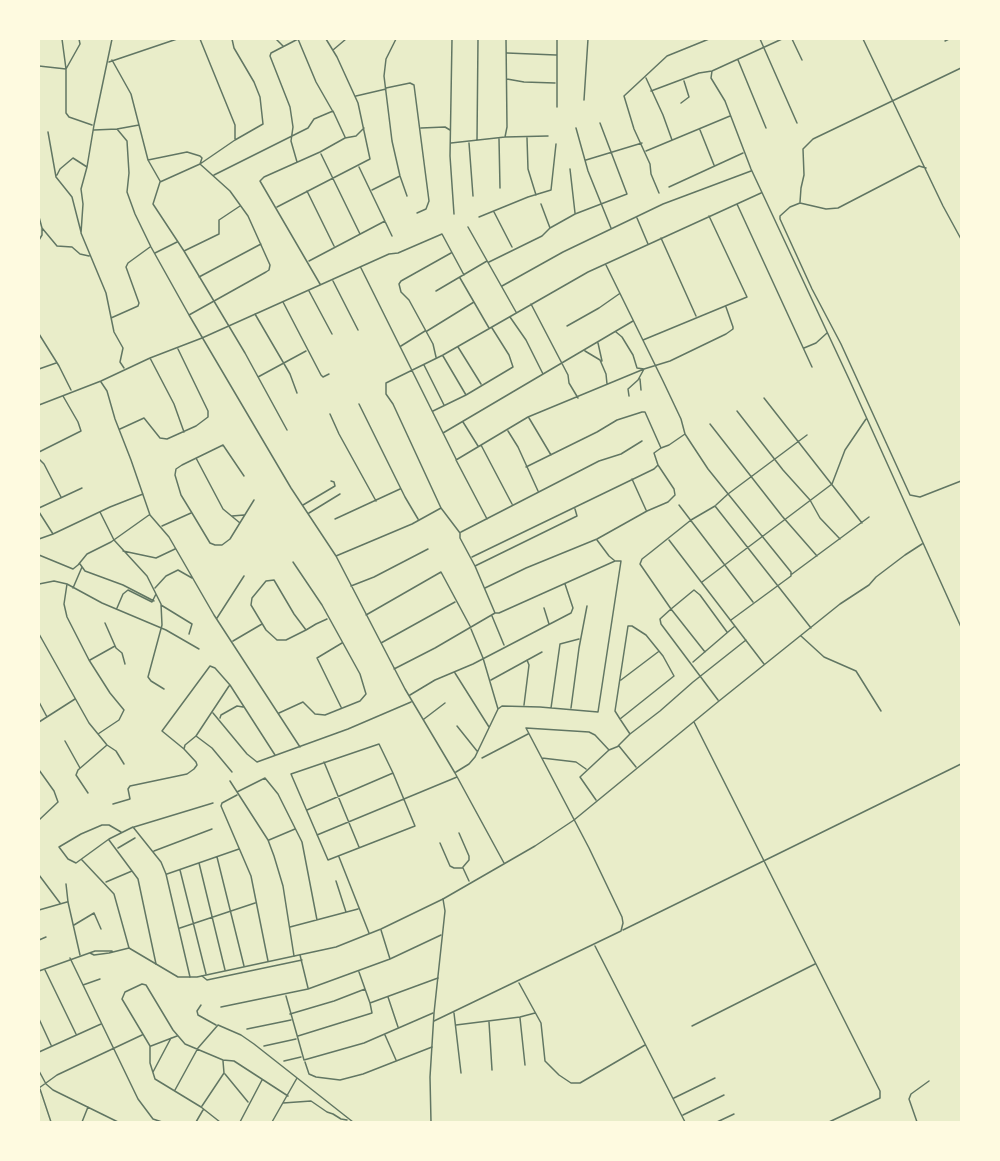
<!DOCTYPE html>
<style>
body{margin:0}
#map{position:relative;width:1000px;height:1161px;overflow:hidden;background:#e9edc9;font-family:Roboto,sans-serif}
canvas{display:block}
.frame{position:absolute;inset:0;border:40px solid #fefae0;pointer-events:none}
</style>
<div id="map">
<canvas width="1000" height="1161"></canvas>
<div class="frame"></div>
</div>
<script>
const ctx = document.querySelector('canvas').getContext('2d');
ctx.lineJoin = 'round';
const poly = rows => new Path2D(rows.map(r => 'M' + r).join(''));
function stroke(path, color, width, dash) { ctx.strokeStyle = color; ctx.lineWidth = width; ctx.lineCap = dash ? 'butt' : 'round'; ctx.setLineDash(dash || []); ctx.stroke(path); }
stroke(poly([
 [62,39,66,69,66,113,69,117,92,125],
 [78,39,83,39],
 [112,39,94,125,87,167,81,189,83,204,81,233,106,293,114,332,123,348,120,362,124,368],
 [200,39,235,125,235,139],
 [232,39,234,48,254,82,260,97,263,124,235,140,200,164,160,182,153,204,184,251,245,353,287,430],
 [276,39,283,46],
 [298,39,316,82,332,110],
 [396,39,386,59,384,76,392,141,400,176,407,196],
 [452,39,450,156,454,214],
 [557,39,557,107],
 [760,39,797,123],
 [792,39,802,60],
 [863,39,943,206,961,239],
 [945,41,949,39],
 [333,50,346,39],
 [507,53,556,55],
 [112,60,131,94,148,160],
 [738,60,766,128],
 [109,62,177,39],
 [39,66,66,69,80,44,79,39],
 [712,71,711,78,725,101,751,169,849,379,961,627],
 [646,78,663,115,672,140],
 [507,79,524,82,555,83],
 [386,88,410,83,414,85,429,201,426,209,417,213],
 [651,91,699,73,712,71,782,39],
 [356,96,386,89],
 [584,100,588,39],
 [681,103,689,97,684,81],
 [421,128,445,127,450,130],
 [576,128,588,171,611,228],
 [117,129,127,141,129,173,127,192,135,214,151,247,189,315,291,488,336,556,405,689,455,773,504,863],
 [94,130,117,129,139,125],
 [700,130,714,165],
 [48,132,56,177,72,197,81,232],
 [505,137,507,127,506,39],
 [527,138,528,169,536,195],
 [499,139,500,188],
 [477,140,478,39],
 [451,143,505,137,548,136],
 [469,143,473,196],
 [646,151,730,116],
 [321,154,360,234],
 [586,160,642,143],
 [297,162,291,141,293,127,290,107,270,56,271,53,298,39],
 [359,167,392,236],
 [926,168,919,166,838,208,826,209,800,203,790,207,780,216,780,219,812,289,841,344,910,495,920,497,961,481],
 [570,169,575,213],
 [57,175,60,169,73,158,87,167],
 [214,175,308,128,314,119,333,111,345,137],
 [160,181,148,160,187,152,200,156,202,158,200,164,230,191,248,216,270,265,269,270,266,272,189,315],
 [669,187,743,153],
 [372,190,400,176],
 [307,191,334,246],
 [659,193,651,174,650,164,634,129,624,96,667,56,709,39],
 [800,202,801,188,804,175,803,149,813,139,961,68],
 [541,204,550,228],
 [737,204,812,367],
 [277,207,370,159,358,103,337,57,326,39],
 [494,212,512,247],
 [39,217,42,228,42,235,39,240],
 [479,217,528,197,551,190,556,144],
 [637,218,648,244],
 [468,227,516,312],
 [42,228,57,246,72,247,80,254,89,256],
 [661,238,696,316],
 [184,251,219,234,219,220,240,206],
 [155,253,177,242],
 [309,261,385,221],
 [489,262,542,236,550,228,575,214,627,194,600,123],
 [606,265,663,381,681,419,685,434,708,469,791,572,791,576,731,620],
 [361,268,456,459],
 [199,277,261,244],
 [460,278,489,328],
 [333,281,358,330],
 [320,284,260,181,264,177,320,152,345,138,356,136,364,128],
 [502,286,563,252,663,204,751,171],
 [309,291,332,334],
 [436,291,487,261],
 [283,302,321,375,323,377,329,374],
 [531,304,568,375,569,383,578,398],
 [255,314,290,374,297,393],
 [510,317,526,340,543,374],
 [111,318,138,306,139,303,126,267,128,263,150,247],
 [567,326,599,308,619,294],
 [427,331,474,302],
 [616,332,622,337,633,355,637,368,644,369,638,380,628,389,629,396],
 [39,334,59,366,71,390],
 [643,340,747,297,709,216],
 [598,343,602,361],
 [401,346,425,331],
 [458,347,481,384],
 [804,348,816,343,827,333],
 [585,351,600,360,606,374,607,384],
 [443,356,466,395],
 [436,357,433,344,409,300,401,292,399,284,401,281,451,253],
 [150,358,174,404,184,432],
 [424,365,444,405],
 [39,369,56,363],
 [258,377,306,351],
 [640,379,641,390],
 [101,382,107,391,115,419,131,460,150,515,169,537,214,615,300,747],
 [764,398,862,523],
 [359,404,405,497,418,519],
 [39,405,101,381,150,358,202,338,389,254,398,253,442,234,464,275],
 [433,411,466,395,513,367,509,355,492,328],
 [737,411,783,470,810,500,820,518,840,539],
 [330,414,339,434,376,501],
 [529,418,551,455],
 [463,422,478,446],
 [710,424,782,516,817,556],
 [120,429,144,418,160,438,167,439,196,426,208,417,208,411,178,349],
 [508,431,518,447,538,491],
 [443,433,633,321],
 [481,445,512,504],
 [39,452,81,431,78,422,63,396],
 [196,458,223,509,240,523],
 [39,459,44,464,61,497],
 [526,467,597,432,617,420,642,412,645,412,661,448,669,445,685,434],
 [244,476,223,445,182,465,176,469,175,475,181,495,192,513,210,543,215,545,222,545,230,539,254,500],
 [632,479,646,510],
 [303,505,335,486,334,482,331,481],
 [679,505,753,602],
 [716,505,728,494,807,435],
 [39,508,82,488],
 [39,512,53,534],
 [100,512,114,540,147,576,161,604,162,625,148,677,151,681,164,689],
 [309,513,340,494],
 [232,516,244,515],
 [335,519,400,489],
 [487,519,456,460,528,417,644,369,670,361,726,334,733,329,733,327,726,307],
 [162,526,191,513],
 [461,532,599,461,621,454,642,441],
 [39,539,53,534,110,507,143,494],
 [597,540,609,556,615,561],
 [669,540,764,664],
 [123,551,156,558,175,549],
 [39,555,73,569,78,565,87,554,111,542,149,515],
 [336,556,412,524,441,508],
 [472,557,654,469,658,465,654,453,661,448],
 [80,564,85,571,123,585,154,601],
 [475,566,577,516,575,509],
 [792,574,869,517],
 [702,582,832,484,845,450,866,419],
 [39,584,54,581,67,584,102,603,166,630,199,649],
 [67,584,64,604,67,617,89,660,110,693,124,710,119,720,98,734],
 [351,586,374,577,428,549],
 [73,588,82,567],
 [155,588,166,576,178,570,192,578],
 [485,588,526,568,597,539,647,511,668,502,675,495,674,489,658,465],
 [161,605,192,624,189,634],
 [117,608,123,594,128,590,152,602,156,594],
 [544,608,549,624],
 [495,613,475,566,460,538,460,533,441,508,393,404,386,394,386,383,443,355,588,272,761,193],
 [366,615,441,572,470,626],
 [492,616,504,645],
 [217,618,244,576],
 [105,623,116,648,122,653,125,664],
 [306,630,294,614,274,580,266,581,252,598,251,605,266,630,277,640,286,640,306,630,316,624,327,619],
 [39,634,89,723,107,745,116,751,124,764],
 [801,636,824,657,856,671,881,711],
 [233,641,262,624],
 [381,643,455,602],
 [705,652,671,609,694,590,700,595,727,632],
 [90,660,115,646],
 [693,662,735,626],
 [394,669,435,648,495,613,499,613,615,561,621,561,598,712,540,707,502,706,498,709],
 [455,673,489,727],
 [491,680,542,652],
 [621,680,658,652],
 [410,695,435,680,473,664,571,613,573,608,565,584],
 [718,700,661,624,660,619,671,609,640,564,642,559,651,552,691,520,715,506,811,628],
 [39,702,47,717],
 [524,705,529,665,527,660],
 [341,707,317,658,342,643],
 [551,708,560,644,579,639],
 [571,708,579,648,587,606],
 [213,713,247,754,257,762,348,729,411,702],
 [279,713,303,702,315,714,325,715,360,701,366,694,360,674,322,605,293,562],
 [220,718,221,715,237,706,243,707],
 [424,719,445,703],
 [620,719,674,676,663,656,646,635,632,626,628,626,615,711,620,719,630,734],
 [39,722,75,699],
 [694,722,880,1091,880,1098,829,1122],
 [457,726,477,751],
 [196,736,229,686],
 [65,741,80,768],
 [379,744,393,773,415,826,328,860,291,774,379,744],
 [618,746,630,734,660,711,693,682,746,640],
 [184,749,162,731,210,666,215,668,230,685,275,755],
 [482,758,528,734],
 [542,758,576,762,586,769],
 [324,762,359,847],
 [39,770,54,791,58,802,39,820],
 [456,772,469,764,475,757,498,709,483,658,471,629],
 [230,781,268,840,274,856,283,886,294,956],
 [237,792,265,778,278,794,302,842,317,920],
 [88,793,76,775,78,770,107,745],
 [237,795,222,803,221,806,251,876,268,961],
 [596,800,580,777,609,750,619,746,636,767],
 [113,804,130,799,128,789,130,786,187,774,194,769,197,765,196,762,184,749,185,745,196,736,212,748,232,772],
 [307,810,393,773],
 [134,827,213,803],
 [121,832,109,825,102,825,81,834,59,847,68,859,76,863,109,839,133,827,161,862,166,874,190,977],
 [459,833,469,856,469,860,463,867],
 [317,835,457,777],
 [109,840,138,879,156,964],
 [269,840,295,829],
 [440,843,450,866,454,868,463,868,469,881],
 [118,848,135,838],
 [154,851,212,829],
 [217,857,244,966],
 [339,857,369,933],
 [82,860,114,894,129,948],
 [199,863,225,970],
 [180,870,206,974],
 [167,874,239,849],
 [39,875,60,903],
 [336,881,346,912],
 [106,882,132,871],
 [66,884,68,902,80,955],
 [443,899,535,846,574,820,719,701,840,604,869,585,876,577,905,555,922,544],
 [39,910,67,902],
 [74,925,94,913,101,929],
 [290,927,358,909],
 [180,928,255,903],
 [381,930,390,959],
 [623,930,961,764],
 [39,940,46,937],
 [595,946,685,1122],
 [300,955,308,988],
 [70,958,138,1099,153,1119,162,1122],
 [45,970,76,1034],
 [359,972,370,1003],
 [202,976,207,980,302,960],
 [519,983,541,1023,545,1061,559,1075,571,1083,580,1083,645,1045],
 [83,985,100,979],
 [286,996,304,1060,364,1043,433,1013],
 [388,997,398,1027],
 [201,1005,197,1011,198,1015,216,1025],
 [221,1007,308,989,390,959,441,935],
 [454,1013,461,1073],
 [290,1014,334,1001,365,989],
 [520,1018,525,1065],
 [39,1019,51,1045],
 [434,1021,621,931,623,923,622,917,589,848,526,728,589,732,595,735,609,750],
 [489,1022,492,1070],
 [456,1025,520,1017,535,1013],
 [692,1026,815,964],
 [247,1029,291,1020],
 [385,1035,396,1060],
 [298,1036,372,1013,370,1003,438,978],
 [151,1046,177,1036],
 [264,1046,296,1039],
 [39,1052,101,1024],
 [284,1061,301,1057],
 [305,1062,309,1074,316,1077,340,1080,363,1074,432,1047],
 [39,1071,46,1084,53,1090,118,1122],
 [153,1072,171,1038],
 [225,1074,248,1102],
 [39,1088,57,1075,142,1035],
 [40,1089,51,1122],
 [175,1090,198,1048,218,1025,241,1035,254,1044,353,1122],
 [674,1098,715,1078],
 [283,1103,311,1101,327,1112,333,1114,341,1119,347,1120],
 [202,1106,224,1073,223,1061],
 [683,1115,724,1095],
 [82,1122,88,1107],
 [196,1122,203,1110],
 [220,1122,201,1107,155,1079,150,1063,150,1046,122,999,125,992,142,984,146,985,173,1030,185,1044,223,1060,234,1061,288,1096],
 [240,1122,262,1080],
 [272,1122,297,1078],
 [717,1122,734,1114],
 [917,1122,909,1099,911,1094,929,1081]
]), '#617663', 1.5);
stroke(poly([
 [90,953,94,955,109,953,129,948,178,977,197,977,336,947,381,929,443,899,445,911,434,1013,430,1077,431,1122],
 [39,971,95,951,112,951]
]), '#617663', 1.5);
</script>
